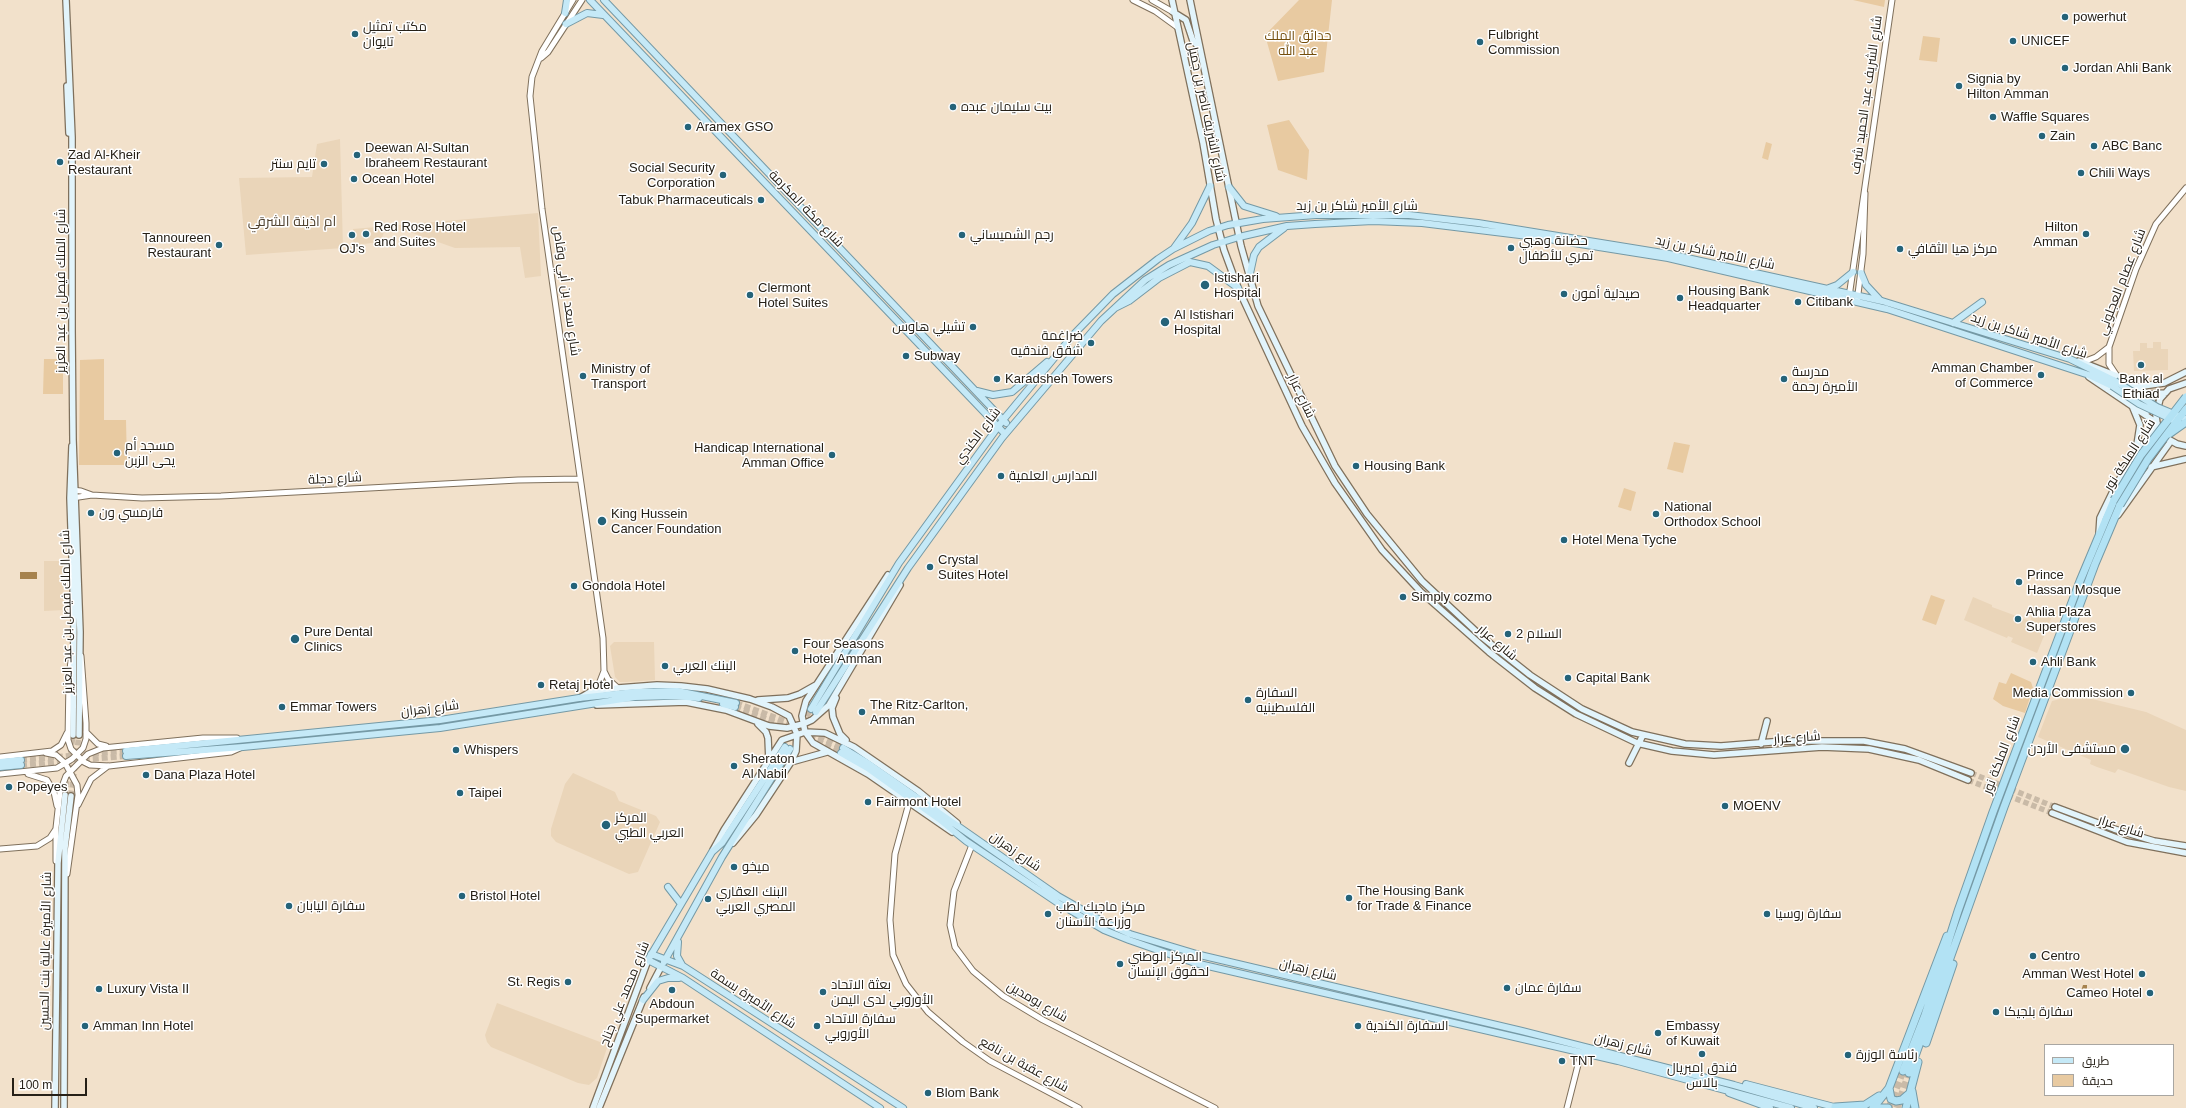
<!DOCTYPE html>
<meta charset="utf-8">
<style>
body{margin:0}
#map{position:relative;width:2186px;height:1108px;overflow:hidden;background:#f2e1cb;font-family:Arial,Cairo,sans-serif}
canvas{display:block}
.legend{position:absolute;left:2044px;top:1044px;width:130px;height:52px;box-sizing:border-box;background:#fff;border:1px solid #a8a6a2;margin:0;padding:5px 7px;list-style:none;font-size:12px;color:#262017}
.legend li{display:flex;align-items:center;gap:8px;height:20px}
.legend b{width:20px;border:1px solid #a8a6a2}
.scale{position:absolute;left:12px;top:1078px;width:75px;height:18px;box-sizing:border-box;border:2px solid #262017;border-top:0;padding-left:5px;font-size:12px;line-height:14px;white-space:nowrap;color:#262017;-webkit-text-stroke:3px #fff;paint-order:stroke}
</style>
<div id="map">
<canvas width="2186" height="1108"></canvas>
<ul class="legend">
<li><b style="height:5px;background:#c5e9f7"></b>طريق</li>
<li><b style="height:11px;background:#e8caa1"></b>حديقة</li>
</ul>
<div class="scale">100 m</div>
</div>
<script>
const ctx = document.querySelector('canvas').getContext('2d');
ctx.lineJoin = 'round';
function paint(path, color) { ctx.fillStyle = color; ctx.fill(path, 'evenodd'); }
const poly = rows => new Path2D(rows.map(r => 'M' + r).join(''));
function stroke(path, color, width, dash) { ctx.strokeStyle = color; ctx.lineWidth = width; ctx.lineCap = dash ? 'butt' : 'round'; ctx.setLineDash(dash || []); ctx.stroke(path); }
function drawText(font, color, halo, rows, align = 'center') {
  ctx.font = font + ' Arial,Cairo,sans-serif'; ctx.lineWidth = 3; ctx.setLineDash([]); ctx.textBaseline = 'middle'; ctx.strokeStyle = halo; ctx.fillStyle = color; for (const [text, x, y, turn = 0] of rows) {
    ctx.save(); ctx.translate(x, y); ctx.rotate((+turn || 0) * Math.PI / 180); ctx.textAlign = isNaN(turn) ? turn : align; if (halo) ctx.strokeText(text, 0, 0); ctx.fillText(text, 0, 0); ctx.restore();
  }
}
paint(poly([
 [340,139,343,248,246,255,239,178,312,177,317,144],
 [538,213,541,276,525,278,520,247,455,248,404,230,385,230,380,242,355,245,353,240,353,229],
 [2153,342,2161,342,2161,349,2168,349,2168,370,2134,371,2133,351,2140,351,2140,343,2147,343,2147,348,2153,348],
 [44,561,63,561,64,610,44,611],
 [1973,597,1992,605,1992,607,2030,621,2035,609,2052,616,2037,653,2011,642,2013,638,2008,636,2007,638,1964,620],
 [614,642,654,642,655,680,627,682,620,682,615,677,610,646],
 [2064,698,2088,698,2146,712,2186,730,2186,791,2169,787,2118,769,2115,773,2097,767,2090,764,2091,760,2038,737,2052,701],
 [573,773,615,792,619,801,656,816,660,822,638,872,629,874,556,842,551,836,551,829,565,784],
 [497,1003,608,1045,597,1078,589,1085,578,1083,491,1047,487,1042,485,1035]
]), '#ead5b9');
paint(poly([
 [1299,0,1332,0,1324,72,1278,81,1265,35],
 [1853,0,1885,0,1884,7],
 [1923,36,1940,38,1937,62,1919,60],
 [1289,120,1309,150,1307,180,1278,170,1267,125],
 [1766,142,1772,144,1768,160,1762,158],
 [44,359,63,359,63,394,43,394],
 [104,359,104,420,126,420,127,465,79,465,80,360],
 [1674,442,1690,445,1683,473,1667,469],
 [1624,488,1636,492,1631,511,1618,507],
 [1931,595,1945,600,1936,625,1922,620],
 [2011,673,2031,682,2033,688,2025,713,2003,706,1993,699,1999,682,2006,684]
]), '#e8caa1');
paint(poly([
 [20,572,37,572,37,579,20,579],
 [2083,985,2087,985,2087,993,2084,997,2080,994]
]), '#a6824d');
stroke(poly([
 [1971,773,2055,807],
 [1968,780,2052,813],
 [65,795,73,735],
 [71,796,79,735]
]), '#c9baa7', 5.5, [5.5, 3]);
stroke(poly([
 [736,703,795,725],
 [735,707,790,728],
 [801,723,811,709],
 [811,732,843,748],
 [809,737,841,753],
 [21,760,126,751],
 [21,765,126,756]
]), '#c9baa7', 6, [6, 3]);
stroke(poly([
 [1889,1108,1903,1071],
 [1897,1108,1909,1073]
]), '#c9baa7', 7, [7, 3.5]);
const tertiary = poly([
 [573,0,542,51,532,77,530,96,542,209,603,638,604,671,599,684,590,692],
 [1133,0,1155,11,1177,27],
 [1152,0,1173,12],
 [541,58,548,52,582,0],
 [1849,297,1892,0],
 [1857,302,1863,254,1865,193],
 [2083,362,2096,357,2109,347],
 [2117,376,2109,364,2109,347,2136,269,2156,224,2186,188],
 [72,490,81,491,92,495],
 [72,498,92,495,142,498,221,496,518,480,580,479],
 [72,651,69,679,68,740,71,749,84,762,90,765,109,766,231,752,240,748],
 [604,671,608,679,618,688],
 [86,732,98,744,106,746],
 [46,753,56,755,65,763,77,785,78,795,67,874],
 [0,757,52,751,61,745,67,733],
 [0,774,57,768,72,759,83,748,86,739,86,723,81,656],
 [28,774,47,780,54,792,57,806],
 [909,803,895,854,890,920,893,955,906,984,928,1012,963,1042,990,1061,1079,1108],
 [78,805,91,779,108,766],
 [972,845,954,891,950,925,955,947,973,971,1003,996,1043,1020,1215,1108],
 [0,849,37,846,50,838,56,829],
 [56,861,56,828,60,792,66,776,88,754,103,748,203,738,237,738],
 [1567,1108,1581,1053]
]);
const secondary = poly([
 [66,0,72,137,72,331,73,440,80,632,79,735],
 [1172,0,1203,143,1216,219,1224,250,1238,288,1302,426,1335,483,1382,550,1421,592,1489,652,1535,688,1576,714,1637,743,1672,751,1714,755,1822,747,1869,749,1919,760,1968,780],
 [1190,0,1241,246,1258,306,1335,466,1367,514,1422,581,1482,637,1530,675,1582,709,1632,732,1685,744,1721,746,1784,741,1864,741,1905,749,1971,773],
 [1173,12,1186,20,1193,41,1198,46],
 [67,86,69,133],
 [2079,361,2117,376,2148,394,2165,393],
 [2089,377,2157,423],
 [2136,387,2164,383,2186,372],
 [2133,408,2140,425,2136,451],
 [2139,411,2148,411,2152,406,2152,399,2148,394],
 [2157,424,2156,415,2160,399,2169,389,2186,383],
 [2168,439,2177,444,2186,446],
 [72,446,70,498,74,615,73,735],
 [2151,467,2186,459],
 [2118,515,2171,441],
 [2099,534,2100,518,2116,485,2135,454,2158,426],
 [888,575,806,701,802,716,805,732,813,743,868,774,952,832],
 [580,698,590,692,618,688,657,685,681,686,707,689,750,699,772,707,789,716,797,734,796,751,791,762,756,815,733,843],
 [836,698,832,708,833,717,840,734,846,740],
 [758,700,788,698,800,694,816,685],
 [597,705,686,702,726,710,769,726,787,728,803,724,812,720,829,705,900,585],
 [758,724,766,732,768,738,769,761],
 [1761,744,1767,721],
 [791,762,827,752],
 [1629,763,1643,735],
 [2055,807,2114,829,2154,841,2186,846],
 [2052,813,2127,842,2186,853],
 [713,850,724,830,782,740,805,732,825,733,854,747,918,791,957,823],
 [650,988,661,967],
 [55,1108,58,863,65,795],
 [64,1108,65,848,71,796],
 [593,1108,648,960],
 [599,1108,644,997]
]);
const primary = poly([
 [590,0,1005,434],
 [604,0,1006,423],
 [565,13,567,0],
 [566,24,587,13,603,15],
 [1229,187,1244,206,1276,216],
 [1174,248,1192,223,1210,186],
 [1861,273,1866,285,1879,299],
 [1249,278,1254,255,1259,247,1284,228],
 [1829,288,1837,285,1853,272],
 [1115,308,1129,301,1159,278,1190,262,1208,266,1238,288],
 [1953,323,1982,302],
 [977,391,993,395,1012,392,1047,362],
 [723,704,735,707],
 [811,709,899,563,1003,420,1074,334,1113,294,1158,259,1173,249,1209,231,1228,225,1263,219,1316,215,1409,215,1478,223,1669,254,1882,301,2070,359,2115,381],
 [816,712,908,568,1002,438,1101,321,1145,280,1169,265,1213,245,1239,237,1287,226,1315,224,1373,221,1422,223,1536,237,1668,258,1887,309,2089,375,2112,386],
 [785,747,722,843,712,852,648,960,683,978,880,1108],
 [843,748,866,762,1058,896,1102,921,1130,934,1200,955,1522,1031,1734,1085,1814,1108],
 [126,751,440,720,579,698,635,692,677,691,736,703],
 [841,753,869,769,939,819,966,841,1058,903,1104,930,1129,940,1195,963,1618,1061,1791,1108],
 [126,756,243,747,440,728,635,697,674,696,699,698],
 [0,762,21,760],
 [0,767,21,765],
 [668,887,681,904],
 [678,942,677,956,682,965],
 [651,954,683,966,903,1108],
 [664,962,722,857,790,749],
 [643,1000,658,981,668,978,679,978],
 [1746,1084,1838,1108],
 [1729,1093,1770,1108]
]);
const trunk = poly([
 [1926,1043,1953,964],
 [1903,1071,1925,1015,1958,911,1993,812,2080,581,2114,500],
 [1909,1073,2004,807,2095,564,2120,505],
 [1889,1088,1891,1099,1896,1101,1902,1100,1910,1093],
 [1912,1091,1915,1108],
 [1835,1107,1865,1105,1879,1096],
 [1873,1108,1889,1088,1947,936],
 [1874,1108,1888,1108],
 [1906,1108,1918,1062]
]);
stroke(tertiary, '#7f705c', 7);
stroke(secondary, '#7f705c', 8);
stroke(primary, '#7599a5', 8);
stroke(trunk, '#7599a5', 9);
stroke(tertiary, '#fff', 5);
stroke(secondary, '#e2f4fb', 5.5);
stroke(primary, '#c5e9f7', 6);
stroke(trunk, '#b2e2f4', 7);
const primaryBridge = poly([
 [2115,381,2157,407,2186,419],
 [2112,386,2139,404,2173,420]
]);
const trunkBridge = poly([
 [2169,434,2186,422],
 [2114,500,2141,455,2186,397],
 [2120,505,2148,459,2186,409]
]);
stroke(primaryBridge, '#7599a5', 8, []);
stroke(trunkBridge, '#7599a5', 9, []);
stroke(primaryBridge, '#c5e9f7', 6);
stroke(trunkBridge, '#b2e2f4', 7);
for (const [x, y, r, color] of [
 [2065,17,4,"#256379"],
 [355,34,4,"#256379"],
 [2013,41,4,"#256379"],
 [1480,42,4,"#256379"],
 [2065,68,4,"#256379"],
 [1959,86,4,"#256379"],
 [953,107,4,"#256379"],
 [1993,117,4,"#256379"],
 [688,127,4,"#256379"],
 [2042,136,4,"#256379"],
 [2094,146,4,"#256379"],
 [357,155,4,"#256379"],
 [60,162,4,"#256379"],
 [324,164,4,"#256379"],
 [2081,173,4,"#256379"],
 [723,175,4,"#256379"],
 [354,179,4,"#256379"],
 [761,200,4,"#256379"],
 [366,234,4,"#256379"],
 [2086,234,4,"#256379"],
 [352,235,4,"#256379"],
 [962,235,4,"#256379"],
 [219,245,4,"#256379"],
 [1511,248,4,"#256379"],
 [1900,249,4,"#256379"],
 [1205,285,5,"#256379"],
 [1564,294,4,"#256379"],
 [750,295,4,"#256379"],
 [1680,298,4,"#256379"],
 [1798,302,4,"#256379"],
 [1165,322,5,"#256379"],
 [973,327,4,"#256379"],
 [1091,343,4,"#256379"],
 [906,356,4,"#256379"],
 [2141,365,4,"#256379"],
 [2041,375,4,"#256379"],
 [583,376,4,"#256379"],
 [997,379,4,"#256379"],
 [1784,379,4,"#256379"],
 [117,453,4,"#256379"],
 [832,455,4,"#256379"],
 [1356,466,4,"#256379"],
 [1001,476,4,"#256379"],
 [91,513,4,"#256379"],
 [1656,514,4,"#256379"],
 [602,521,5,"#256379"],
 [1564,540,4,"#256379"],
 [930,567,4,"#256379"],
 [2019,582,4,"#256379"],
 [574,586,4,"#256379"],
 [1403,597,4,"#256379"],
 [2018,619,4,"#256379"],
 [1508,634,4,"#256379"],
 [295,639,5,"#256379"],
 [795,651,4,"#256379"],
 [2033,662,4,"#256379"],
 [665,666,4,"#256379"],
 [1568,678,4,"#256379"],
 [541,685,4,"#256379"],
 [2131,693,4,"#256379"],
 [1248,700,4,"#256379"],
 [282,707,4,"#256379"],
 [862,712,4,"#256379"],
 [2125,749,5,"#256379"],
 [456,750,4,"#256379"],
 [734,766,4,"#256379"],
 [146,775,4,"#256379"],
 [9,787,4,"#256379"],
 [460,793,4,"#256379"],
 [868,802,4,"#256379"],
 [1725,806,4,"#256379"],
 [606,825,5,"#256379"],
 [734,867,4,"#256379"],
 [462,896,4,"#256379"],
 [1349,898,4,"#256379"],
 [708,899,4,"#256379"],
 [289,906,4,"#256379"],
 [1048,914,4,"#256379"],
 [1767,914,4,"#256379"],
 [2033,956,4,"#256379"],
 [1120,964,4,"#256379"],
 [2142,974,4,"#256379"],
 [568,982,4,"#256379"],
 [1507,988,4,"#256379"],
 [99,989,4,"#256379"],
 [672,990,4,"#256379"],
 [823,992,4,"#256379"],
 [2150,993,4,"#256379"],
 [1996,1012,4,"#256379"],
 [85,1026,4,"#256379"],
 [817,1026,4,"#256379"],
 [1358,1026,4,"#256379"],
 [1658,1033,4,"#256379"],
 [1702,1054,4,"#256379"],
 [1848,1055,4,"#256379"],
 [1562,1061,4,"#256379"],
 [928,1093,4,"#256379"]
]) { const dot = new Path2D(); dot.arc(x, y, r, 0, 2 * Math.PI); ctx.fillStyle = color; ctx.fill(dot); stroke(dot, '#fff', 1.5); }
drawText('13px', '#262017', '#fff', [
 ["powerhut",2073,17],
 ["مكتب تمثيل",363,27],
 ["تايوان",363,42],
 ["Fulbright",1488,35],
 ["Commission",1488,50],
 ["UNICEF",2021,41],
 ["Jordan Ahli Bank",2073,68],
 ["Signia by",1967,79],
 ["Hilton Amman",1967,94],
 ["بيت سليمان عبده",961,107],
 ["Waffle Squares",2001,117],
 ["Aramex GSO",696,127],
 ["Zain",2050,136],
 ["ABC Banc",2102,146],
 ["Deewan Al-Sultan",365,148],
 ["Ibraheem Restaurant",365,163],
 ["Zad Al-Kheir",68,155],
 ["Restaurant",68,170],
 ["تايم سنتر",316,164,"right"],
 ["Social Security",715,168,"right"],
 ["Corporation",715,183,"right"],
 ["Chili Ways",2089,173],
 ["Ocean Hotel",362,179],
 ["Tabuk Pharmaceuticals",753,200,"right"],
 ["Red Rose Hotel",374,227],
 ["and Suites",374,242],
 ["Hilton",2078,227,"right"],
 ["Amman",2078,242,"right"],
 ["رجم الشميساني",970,235],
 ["Tannoureen",211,238,"right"],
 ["Restaurant",211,253,"right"],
 ["حضانة وهبي",1519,241],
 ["تمري للأطفال",1519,256],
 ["OJ's",352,249,"center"],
 ["مركز هيا الثقافي",1908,249],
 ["Istishari",1214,278],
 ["Hospital",1214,293],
 ["Clermont",758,288],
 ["Hotel Suites",758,303],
 ["Housing Bank",1688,291],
 ["Headquarter",1688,306],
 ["صيدلية أمون",1572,294],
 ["Citibank",1806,302],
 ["Al Istishari",1174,315],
 ["Hospital",1174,330],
 ["تشيلي هاوس",965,327,"right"],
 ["ضراغمة",1083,336,"right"],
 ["شقق فندقيه",1083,351,"right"],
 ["Subway",914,356],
 ["Amman Chamber",2033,368,"right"],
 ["of Commerce",2033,383,"right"],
 ["Ministry of",591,369],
 ["Transport",591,384],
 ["مدرسة",1792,372],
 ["الأميرة رحمة",1792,387],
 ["Karadsheh Towers",1005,379],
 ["Bank al",2141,379,"center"],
 ["Ethiad",2141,394,"center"],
 ["مسجد أم",125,446],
 ["يحى الزبن",125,461],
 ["Handicap International",824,448,"right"],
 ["Amman Office",824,463,"right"],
 ["Housing Bank",1364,466],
 ["المدارس العلمية",1009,476],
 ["National",1664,507],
 ["Orthodox School",1664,522],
 ["فارمسي ون",99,513],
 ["King Hussein",611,514],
 ["Cancer Foundation",611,529],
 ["Hotel Mena Tyche",1572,540],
 ["Crystal",938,560],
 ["Suites Hotel",938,575],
 ["Prince",2027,575],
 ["Hassan Mosque",2027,590],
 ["Gondola Hotel",582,586],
 ["Simply cozmo",1411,597],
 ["Ahlia Plaza",2026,612],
 ["Superstores",2026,627],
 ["Pure Dental",304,632],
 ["Clinics",304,647],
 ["السلام 2",1516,634],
 ["Four Seasons",803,644],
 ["Hotel Amman",803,659],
 ["Ahli Bank",2041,662],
 ["البنك العربي",673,666],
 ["Capital Bank",1576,678],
 ["Retaj Hotel",549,685],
 ["السفارة",1256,693],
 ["الفلسطينيه",1256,708],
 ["Media Commission",2123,693,"right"],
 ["The Ritz-Carlton,",870,705],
 ["Amman",870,720],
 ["Emmar Towers",290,707],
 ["مستشفى الأردن",2116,749,"right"],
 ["Whispers",464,750],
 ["Sheraton",742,759],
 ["Al Nabil",742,774],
 ["Dana Plaza Hotel",154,775],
 ["Popeyes",17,787],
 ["Taipei",468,793],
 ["Fairmont Hotel",876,802],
 ["MOENV",1733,806],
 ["المركز",615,818],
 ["العربي الطبي",615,833],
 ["ميخو",742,867],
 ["The Housing Bank",1357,891],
 ["for Trade & Finance",1357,906],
 ["البنك العقاري",716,892],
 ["المصري العربي",716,907],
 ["Bristol Hotel",470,896],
 ["سفارة اليابان",297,906],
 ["مركز ماجيك لطب",1056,907],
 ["وزراعة الأسنان",1056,922],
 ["سفارة روسيا",1775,914],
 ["Centro",2041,956],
 ["المركز الوطني",1128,957],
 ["لحقوق الإنسان",1128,972],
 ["Amman West Hotel",2134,974,"right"],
 ["St. Regis",560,982,"right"],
 ["بعثة الاتحاد",831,985],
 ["الأوروبي لدى اليمن",831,1000],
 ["سفارة عمان",1515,988],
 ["Luxury Vista II",107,989],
 ["Cameo Hotel",2142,993,"right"],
 ["Abdoun",672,1004,"center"],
 ["Supermarket",672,1019,"center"],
 ["سفارة بلجيكا",2004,1012],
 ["سفارة الاتحاد",825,1019],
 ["الأوروبي",825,1034],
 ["Amman Inn Hotel",93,1026],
 ["السفارة الكندية",1366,1026],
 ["Embassy",1666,1026],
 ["of Kuwait",1666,1041],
 ["رئاسة الوزرة",1856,1055],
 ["TNT",1570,1061],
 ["فندق إمبريال",1702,1068,"center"],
 ["بالاس",1702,1083,"center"],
 ["Blom Bank",936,1093]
], 'left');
drawText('13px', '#744e0c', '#fff', [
 ["حدائق الملك",1298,36],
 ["عبد الله",1298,51]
]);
drawText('13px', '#262017', '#fff', [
 ["شارع الشريف عبد الحميد شرف",1867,95,-82],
 ["شارع الشريف ناصر بن جميل",1206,112,78],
 ["شارع الأمير شاكر بن زيد",1357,206],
 ["شارع مكة المكرمة",806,209,46],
 ["شارع الأمير شاكر بن زيد",1715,253,12],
 ["شارع عصام العجلوني",2122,282,-69],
 ["شارع الملك فيصل بن عبد العزيز",61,291,-90],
 ["شارع سعد بن أبي وقاص",566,291,82],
 ["شارع الأمير شاكر بن زيد",2029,336,18],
 ["شارع عرار",1301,396,65],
 ["شارع الكندي",978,436,-53],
 ["شارع الملكة نور",2130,455,-57],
 ["شارع دجلة",335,479,-3],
 ["شارع الملك فيصل بن عبد العزيز",67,612,-91],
 ["شارع عرار",1497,643,40],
 ["شارع زهران",430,709,-7],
 ["شارع عرار",1797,738,-4],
 ["شارع الملكة نور",2002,755,-69],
 ["شارع عرار",2121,827,18],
 ["شارع زهران",1015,852,35],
 ["شارع الأميرة عالية بنت الحسين",46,951,-89],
 ["شارع زهران",1308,970,13],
 ["شارع محمد علي جناح",625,994,-68],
 ["شارع الأميرة بسمة",753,999,33],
 ["شارع بومدين",1037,1002,30],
 ["شارع زهران",1623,1045,14],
 ["شارع عقبة بن نافع",1024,1065,29]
]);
drawText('14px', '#514331', '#fff', [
 ["ام اذينة الشرقي",292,222]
]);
</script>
